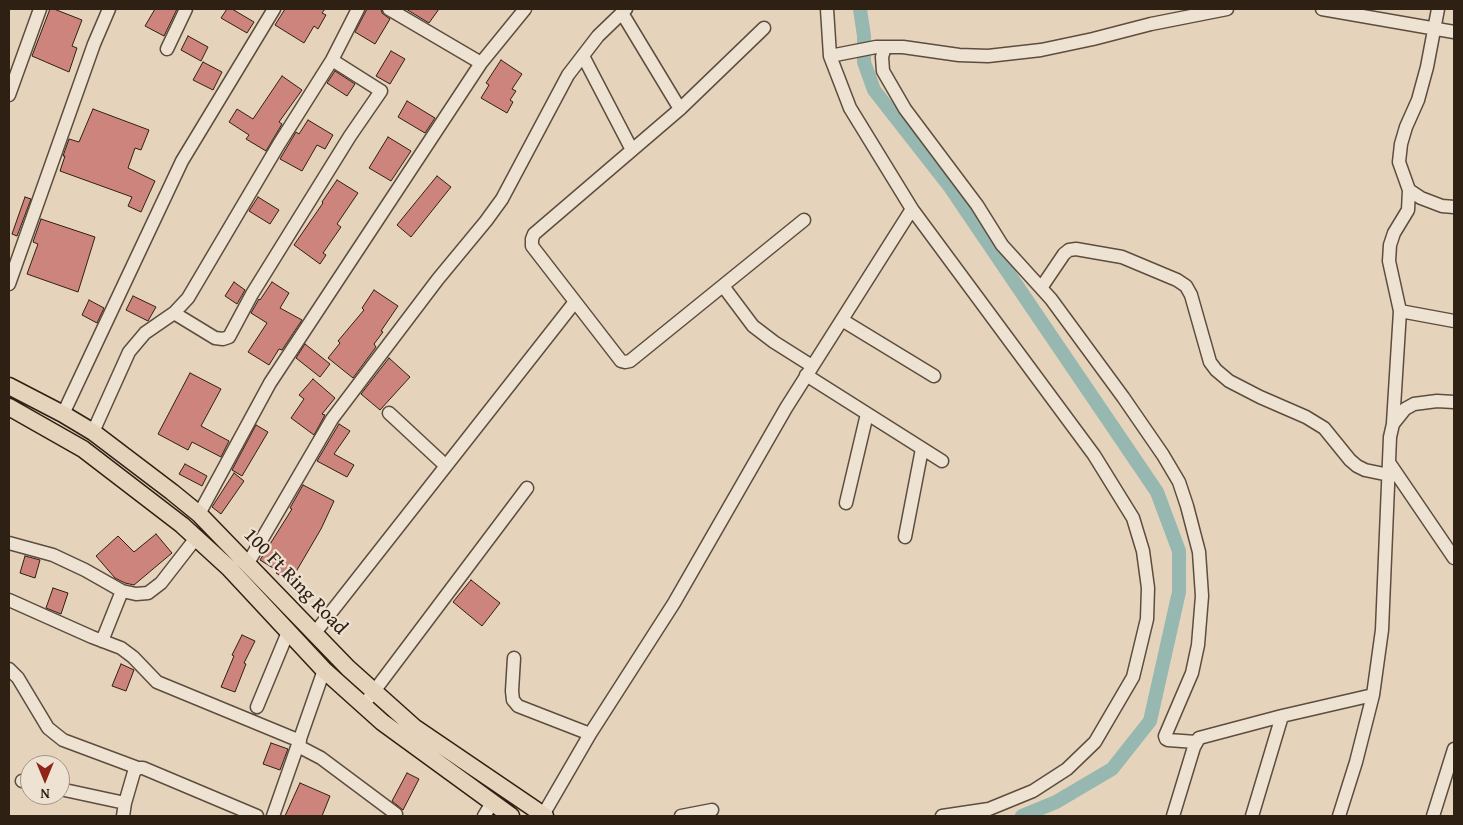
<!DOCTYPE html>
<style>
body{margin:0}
#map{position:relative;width:1463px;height:825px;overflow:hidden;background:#e5d4bb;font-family:"Gentium Book Plus",serif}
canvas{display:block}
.frame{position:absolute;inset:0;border:10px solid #2f2014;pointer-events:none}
.north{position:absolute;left:20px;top:755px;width:50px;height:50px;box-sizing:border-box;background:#eee3d3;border:1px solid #a29587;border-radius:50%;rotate:180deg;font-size:14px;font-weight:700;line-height:20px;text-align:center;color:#2f2014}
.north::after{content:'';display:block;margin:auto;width:18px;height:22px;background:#8f2418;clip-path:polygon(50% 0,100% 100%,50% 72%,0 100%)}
</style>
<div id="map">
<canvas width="1463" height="825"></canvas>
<div class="frame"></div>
<div class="north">N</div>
</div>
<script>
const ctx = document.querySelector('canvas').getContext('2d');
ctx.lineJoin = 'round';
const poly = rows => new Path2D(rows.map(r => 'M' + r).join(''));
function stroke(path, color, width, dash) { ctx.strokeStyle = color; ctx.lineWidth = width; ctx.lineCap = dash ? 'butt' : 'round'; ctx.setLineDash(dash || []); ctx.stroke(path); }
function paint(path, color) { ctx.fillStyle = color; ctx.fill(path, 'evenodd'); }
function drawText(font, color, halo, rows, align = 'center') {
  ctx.font = font + ' "Gentium Book Plus",serif'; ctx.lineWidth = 4.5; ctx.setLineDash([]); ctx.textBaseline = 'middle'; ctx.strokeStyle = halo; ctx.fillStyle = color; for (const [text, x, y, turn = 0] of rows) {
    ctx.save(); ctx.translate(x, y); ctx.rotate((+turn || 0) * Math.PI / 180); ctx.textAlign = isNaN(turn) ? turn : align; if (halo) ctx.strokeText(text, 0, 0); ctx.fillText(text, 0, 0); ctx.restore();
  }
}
stroke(poly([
 [860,9,864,36,864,62,874,90,950,187,1157,492,1179,551,1179,592,1150,721,1112,769,1056,802,1022,816]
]), '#96b8b1', 14);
const building = poly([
 [50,9,54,9,82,20,72,46,77,48,69,72,32,56,50,9],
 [155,9,177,9,164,36,145,26,155,9],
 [227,9,232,9,254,22,247,33,221,18,227,9],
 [285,9,325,9,322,13,326,15,318,29,314,26,304,43,275,25,285,9],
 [367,9,381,9,382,13,390,19,375,44,355,32,367,9],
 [406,9,439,9,429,23,406,9],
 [188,36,208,47,201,61,181,50,188,36],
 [391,51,405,59,390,84,376,76,391,51],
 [501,60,522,74,512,89,516,91,510,100,513,102,507,113,481,98,489,85,486,83,501,60],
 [203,62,222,72,213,90,193,80,203,62],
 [335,71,355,84,347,96,327,83,335,71],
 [282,76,302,90,279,122,282,124,266,151,246,139,249,135,229,122,237,109,253,119,282,76],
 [407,101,435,118,425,133,398,117,407,101],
 [93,109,149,130,141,150,135,148,128,168,155,181,141,212,128,206,132,197,60,171,65,156,63,156,69,139,79,142,93,109],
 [308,120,333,135,325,149,317,145,302,171,280,159,296,132,299,134,308,120],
 [388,137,411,151,391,181,369,168,388,137],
 [437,176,451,187,411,237,397,225,437,176],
 [337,180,358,193,337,224,341,227,323,253,326,255,320,264,294,245,323,203,322,202,337,180],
 [25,197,31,199,17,236,12,234,25,197],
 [258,197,279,210,270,224,249,211,258,197],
 [41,219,95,237,78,292,27,274,38,244,33,242,41,219],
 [234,282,245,290,237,304,225,296,234,282],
 [272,282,289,293,280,308,302,320,282,350,279,349,269,365,248,352,267,323,251,313,259,299,260,300,272,282],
 [374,290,398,306,381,331,383,332,374,344,376,347,353,378,328,358,340,343,338,341,364,310,362,308,374,290],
 [133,296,156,307,148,321,126,310,133,296],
 [89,300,104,308,97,323,82,315,89,300],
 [305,344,330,364,320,377,296,358,305,344],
 [389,358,410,377,380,410,361,394,389,358],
 [190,373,221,389,201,426,229,441,221,457,192,442,188,450,158,434,190,373],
 [313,379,335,398,322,414,325,415,314,435,291,418,304,399,299,395,313,379],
 [339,424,350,431,334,454,354,465,347,477,317,461,339,424],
 [256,425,268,432,242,476,232,470,256,425],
 [185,464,207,476,202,486,179,474,185,464],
 [234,473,244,481,221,514,212,507,234,473],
 [303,485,334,501,321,529,290,582,276,573,278,571,260,560,292,509,290,508,303,485],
 [156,534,172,553,134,585,125,583,115,578,96,556,118,536,134,552,156,534],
 [25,556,40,560,35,578,20,573,25,556],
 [471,580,500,603,482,626,453,602,471,580],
 [53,588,68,593,61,614,46,608,53,588],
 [242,635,255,641,244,663,246,664,235,692,221,687,234,656,232,655,242,635],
 [121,664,134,670,126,691,112,686,121,664],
 [271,743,288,749,280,770,263,764,271,743],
 [407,773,419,779,403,810,392,801,407,773],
 [300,783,330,796,322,816,285,816,300,783]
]);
paint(building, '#cd847c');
stroke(building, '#2f2014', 1);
const minor = poly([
 [389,9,481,63],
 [827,9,830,56,850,108,912,209,1094,455,1133,518,1143,551,1148,588,1147,619,1133,677,1095,742,1067,769,1033,791,989,809,942,816],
 [1322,9,1454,32],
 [1438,9,1427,67,1418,100,1406,127,1401,144,1399,162,1409,190,1421,198,1442,206,1454,207],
 [622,13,680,109],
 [764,28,680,109,534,234,532,239,532,246,621,361,625,362,630,361,804,220],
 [885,47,882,57,883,71,905,109,977,205,1002,245,1051,299,1123,397,1163,455,1179,482,1187,506,1199,552,1202,596,1198,645,1192,673,1165,736,1166,739,1168,740,1196,742],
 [167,49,186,9],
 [583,56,632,150],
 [830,56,876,47,903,47,959,55,988,56,1041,50,1093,39,1151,24,1227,9],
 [9,95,40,9],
 [9,284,94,44,109,9],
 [723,286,753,326,774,342,812,366],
 [1041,288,1064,254,1069,250,1076,249,1122,257,1177,280,1186,286,1191,295,1210,362,1216,370,1229,381,1260,397,1306,417,1324,428,1350,460,1357,466,1365,470,1389,475],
 [1400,311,1454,321],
 [174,313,215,338,223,339,229,337,252,294,350,136,381,91,332,60],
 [842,320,934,376],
 [806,375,942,461],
 [389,413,446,466],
 [63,414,182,161,274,9],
 [1393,423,1400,311,1389,261,1390,245,1394,233,1408,210,1409,190],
 [93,432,129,352,145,333,174,313,188,298,279,144,332,60,358,9],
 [1390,464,1454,558],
 [846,503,867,414],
 [199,514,270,383,481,63,525,9],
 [905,537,922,449],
 [9,543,53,555,85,570,122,591,136,594,148,593,161,583,196,538],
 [248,563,332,419,438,279,486,221,502,199,568,75,598,36,626,9],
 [9,600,92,637,121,648,133,657,157,682,300,741],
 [314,634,574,303],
 [102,641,122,591],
 [514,658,512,691,513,700,518,706,590,734],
 [9,669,18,678,48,728,63,740,138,768],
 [369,698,527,488],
 [257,707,288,632],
 [298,746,321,758,396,814],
 [22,781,30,783],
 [60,789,125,803,134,772,138,768,143,768,257,816],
 [543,815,590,734,674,603,786,408,912,209],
 [123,816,125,803],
 [273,816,324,670],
 [484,816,492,803],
 [681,816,712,810],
 [1173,816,1194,747,1199,738,1282,716,1373,695],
 [1252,816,1282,716],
 [1339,816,1356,762,1373,695,1382,630,1390,437,1393,424,1405,409,1414,404,1437,401,1454,402],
 [1433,816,1454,749]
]);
const major = poly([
 [9,386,63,414,93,432,172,492,199,514,348,668,414,727,545,816],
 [9,407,83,449,182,525,229,568,324,670,382,722,511,816]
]);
stroke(minor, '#5c4d3e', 15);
stroke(major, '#2f2014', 19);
stroke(minor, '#eee3d3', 12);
stroke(major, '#e5d4bb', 16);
drawText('20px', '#2f2014', '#eee3d3', [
 ["100 Ft Ring Road",295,582,46]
]);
</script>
